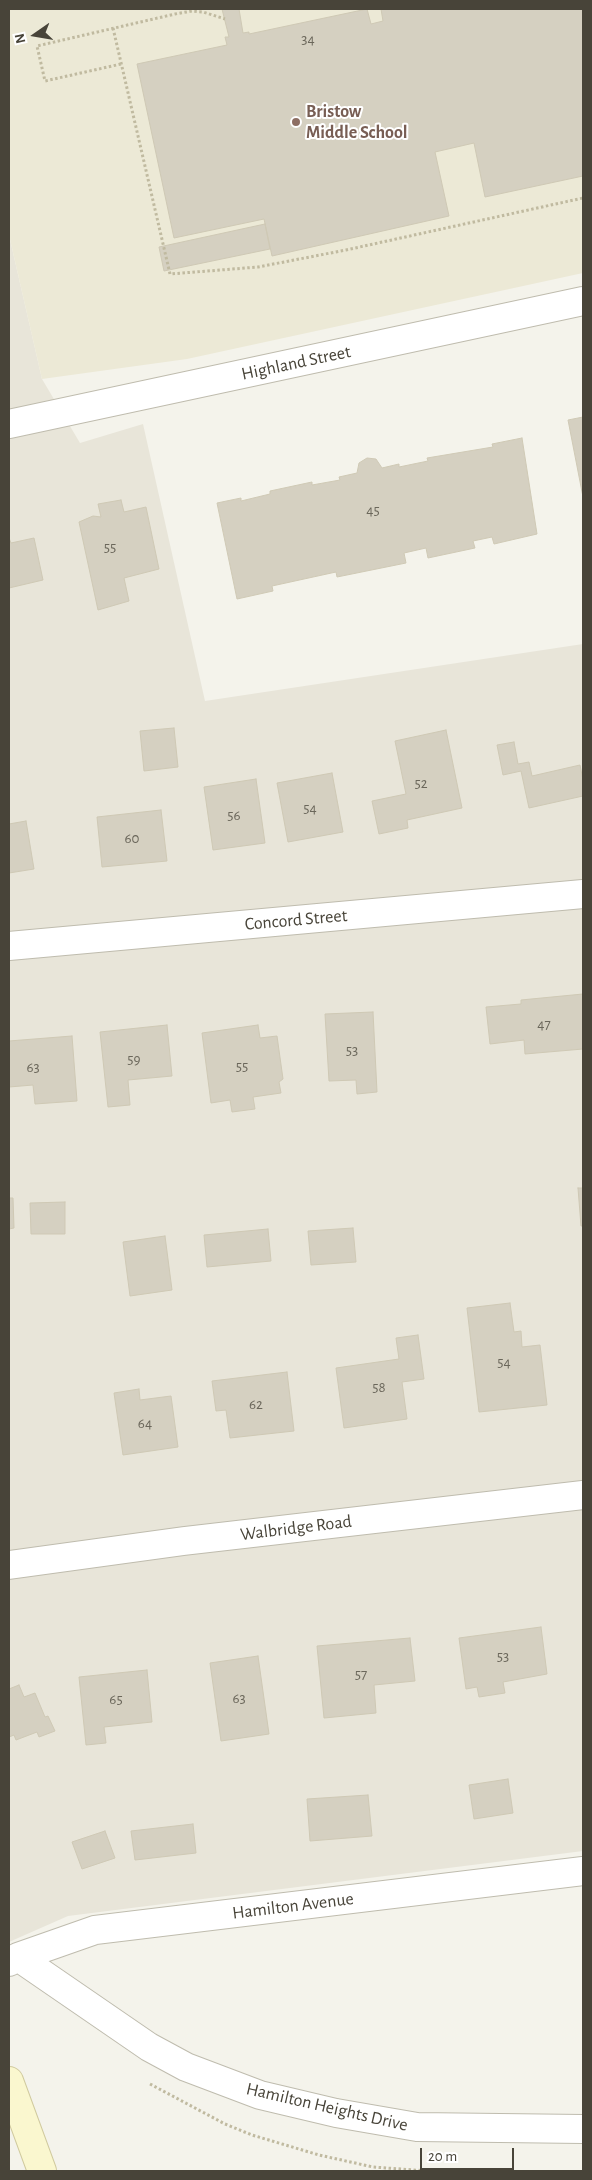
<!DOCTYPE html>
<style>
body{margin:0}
#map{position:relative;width:592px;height:2180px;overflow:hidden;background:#f4f3eb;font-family:"Alegreya Sans",sans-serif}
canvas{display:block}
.frame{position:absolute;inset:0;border:10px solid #484439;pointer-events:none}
.north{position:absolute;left:10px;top:10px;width:50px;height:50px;-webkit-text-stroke:4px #fff;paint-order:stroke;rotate:257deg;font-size:14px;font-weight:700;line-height:20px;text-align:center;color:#484439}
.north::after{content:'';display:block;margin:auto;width:18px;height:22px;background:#484439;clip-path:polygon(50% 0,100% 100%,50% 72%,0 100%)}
.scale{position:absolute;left:420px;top:2148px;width:94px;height:22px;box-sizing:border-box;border:2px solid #484439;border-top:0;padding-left:6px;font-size:15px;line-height:18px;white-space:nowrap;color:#484439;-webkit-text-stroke:4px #fff;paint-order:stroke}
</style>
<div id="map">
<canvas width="592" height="2180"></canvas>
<div class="frame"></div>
<div class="north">N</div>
<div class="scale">20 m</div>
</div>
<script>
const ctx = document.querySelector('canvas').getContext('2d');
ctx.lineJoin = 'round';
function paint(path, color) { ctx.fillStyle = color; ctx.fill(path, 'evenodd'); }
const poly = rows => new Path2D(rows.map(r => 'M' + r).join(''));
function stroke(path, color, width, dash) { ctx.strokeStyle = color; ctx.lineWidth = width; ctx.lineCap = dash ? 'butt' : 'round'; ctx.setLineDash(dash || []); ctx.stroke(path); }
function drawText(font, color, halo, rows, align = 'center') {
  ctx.font = font + ' "Alegreya Sans",sans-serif'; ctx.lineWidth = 4; ctx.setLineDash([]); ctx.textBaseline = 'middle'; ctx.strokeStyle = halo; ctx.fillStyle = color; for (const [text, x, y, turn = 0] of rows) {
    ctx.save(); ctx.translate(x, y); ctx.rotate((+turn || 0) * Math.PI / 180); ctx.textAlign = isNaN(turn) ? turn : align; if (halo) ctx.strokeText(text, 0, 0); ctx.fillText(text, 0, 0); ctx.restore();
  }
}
paint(poly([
 [9,235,42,379,80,443,143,424,205,701,583,644,583,1851,68,1916,9,1942]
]), '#e8e5d9');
paint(poly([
 [9,9,583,9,583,273,187,359,42,379,9,235]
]), '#ece9d6');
const building = poly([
 [222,9,239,9,243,33,249,32,249,34,367,9,371,24,383,21,381,9,583,9,583,176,485,197,474,143,435,152,449,216,272,256,264,219,174,238,137,64,227,45,225,37,229,37,222,9],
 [265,224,270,249,164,271,159,247,265,224],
 [583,417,583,497,568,420,583,417],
 [522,438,537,534,494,544,492,537,473,541,475,548,428,558,426,548,404,553,406,563,337,577,336,572,272,586,273,591,237,599,217,503,241,498,241,501,270,494,270,491,312,482,312,485,340,480,339,477,357,473,359,463,367,458,376,459,382,468,399,464,399,467,428,461,427,458,493,447,492,444,522,438],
 [121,500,124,512,146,507,159,569,124,578,129,601,98,610,79,522,93,516,101,517,98,504,121,500],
 [9,538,11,543,34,538,43,580,9,588,9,538],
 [174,728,178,767,144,771,140,731,174,728],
 [446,730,462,808,407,820,408,828,379,834,372,801,406,794,395,741,446,730],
 [514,742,518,764,529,762,532,776,580,765,583,780,583,796,529,808,521,771,503,775,497,745,514,742],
 [332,773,343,832,288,842,277,783,332,773],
 [256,779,265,843,213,850,204,787,256,779],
 [161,810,167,861,102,867,97,817,161,810],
 [26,821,34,869,9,873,9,824,26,821],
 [583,994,583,1049,525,1054,524,1040,490,1044,486,1007,521,1004,521,1000,583,994],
 [373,1012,377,1092,357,1094,356,1080,329,1081,325,1014,373,1012],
 [167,1025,172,1076,128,1080,130,1105,108,1107,100,1032,167,1025],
 [258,1025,260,1038,277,1036,283,1079,279,1082,281,1093,253,1097,255,1109,232,1112,230,1100,211,1103,202,1033,258,1025],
 [72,1036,77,1101,35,1104,33,1085,9,1087,9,1041,72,1036],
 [578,1188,583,1188,583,1226,581,1226,578,1188],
 [9,1198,13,1198,14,1228,9,1229,9,1198],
 [65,1202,65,1234,31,1234,30,1203,65,1202],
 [353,1228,356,1262,311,1265,308,1231,353,1228],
 [268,1229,271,1261,207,1267,204,1235,268,1229],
 [165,1236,172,1290,130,1296,123,1242,165,1236],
 [510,1303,514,1332,521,1331,522,1347,540,1345,547,1405,479,1412,467,1308,510,1303],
 [418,1335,424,1379,402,1382,407,1419,344,1428,336,1368,399,1359,396,1338,418,1335],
 [287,1372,294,1431,230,1438,226,1410,216,1411,212,1381,287,1372],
 [139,1389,140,1400,171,1396,178,1447,123,1455,114,1393,139,1389],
 [541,1627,547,1674,503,1682,505,1693,479,1697,477,1687,466,1689,459,1638,541,1627],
 [410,1638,415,1681,374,1685,376,1713,324,1718,317,1646,410,1638],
 [258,1656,269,1734,221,1741,210,1663,258,1656],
 [147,1670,152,1722,104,1727,106,1743,86,1745,79,1677,147,1670],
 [19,1685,24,1697,35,1693,45,1717,48,1716,55,1731,39,1737,37,1732,16,1740,14,1735,9,1737,9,1689,19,1685],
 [508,1779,513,1813,474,1819,469,1785,508,1779],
 [368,1795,372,1836,310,1841,307,1799,368,1795],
 [193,1824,196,1853,135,1860,131,1831,193,1824],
 [105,1831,115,1858,82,1869,72,1842,105,1831]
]);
paint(building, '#d5d0c1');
stroke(building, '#cfc9b5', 1);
const street = poly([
 [9,424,583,301],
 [9,946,583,894],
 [9,1565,184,1541,583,1495],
 [18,1957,149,2047,186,2067,260,2095,336,2113,417,2127,583,2129],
 [9,1962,18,1957,95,1930,583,1871]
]);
const secondary = poly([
 [9,2081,42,2171]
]);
stroke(street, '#bfbcae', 30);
stroke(secondary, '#d0ca9e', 30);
stroke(poly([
 [113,28,170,274,258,267,346,250,583,198],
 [121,64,45,81,37,46,175,14,192,11,203,12,225,19],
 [150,2084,225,2124,252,2135,319,2155,373,2167,428,2171]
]), '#c0baa0', 3, [2.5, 2.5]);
stroke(street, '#fff', 28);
stroke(secondary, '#faf7cf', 28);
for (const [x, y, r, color] of [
 [296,122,5,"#8d6e63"]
]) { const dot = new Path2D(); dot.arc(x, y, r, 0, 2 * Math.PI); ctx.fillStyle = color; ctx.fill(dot); stroke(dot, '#fff', 2); }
drawText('15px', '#6b675b', null, [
 ["34",308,39],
 ["45",373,510],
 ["55",110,547],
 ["52",421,783],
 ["54",310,808],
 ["56",234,815],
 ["60",132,838],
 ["47",544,1024],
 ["53",352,1050],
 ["59",134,1059],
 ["55",242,1066],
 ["63",33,1067],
 ["54",504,1362],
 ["58",379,1387],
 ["62",256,1404],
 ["64",145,1423],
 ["53",503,1656],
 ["57",361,1674],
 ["63",239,1698],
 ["65",116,1699]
]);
drawText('bold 18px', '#785e54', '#fff', [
 ["Bristow",306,112],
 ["Middle School",306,133]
], 'left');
drawText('18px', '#484439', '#fff', [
 ["Highland Street",296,363,-12],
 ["Concord Street",296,920,-5],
 ["Walbridge Road",296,1528,-7],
 ["Hamilton Avenue",293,1906,-7],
 ["Hamilton Heights Drive",327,2107,13]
]);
</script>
